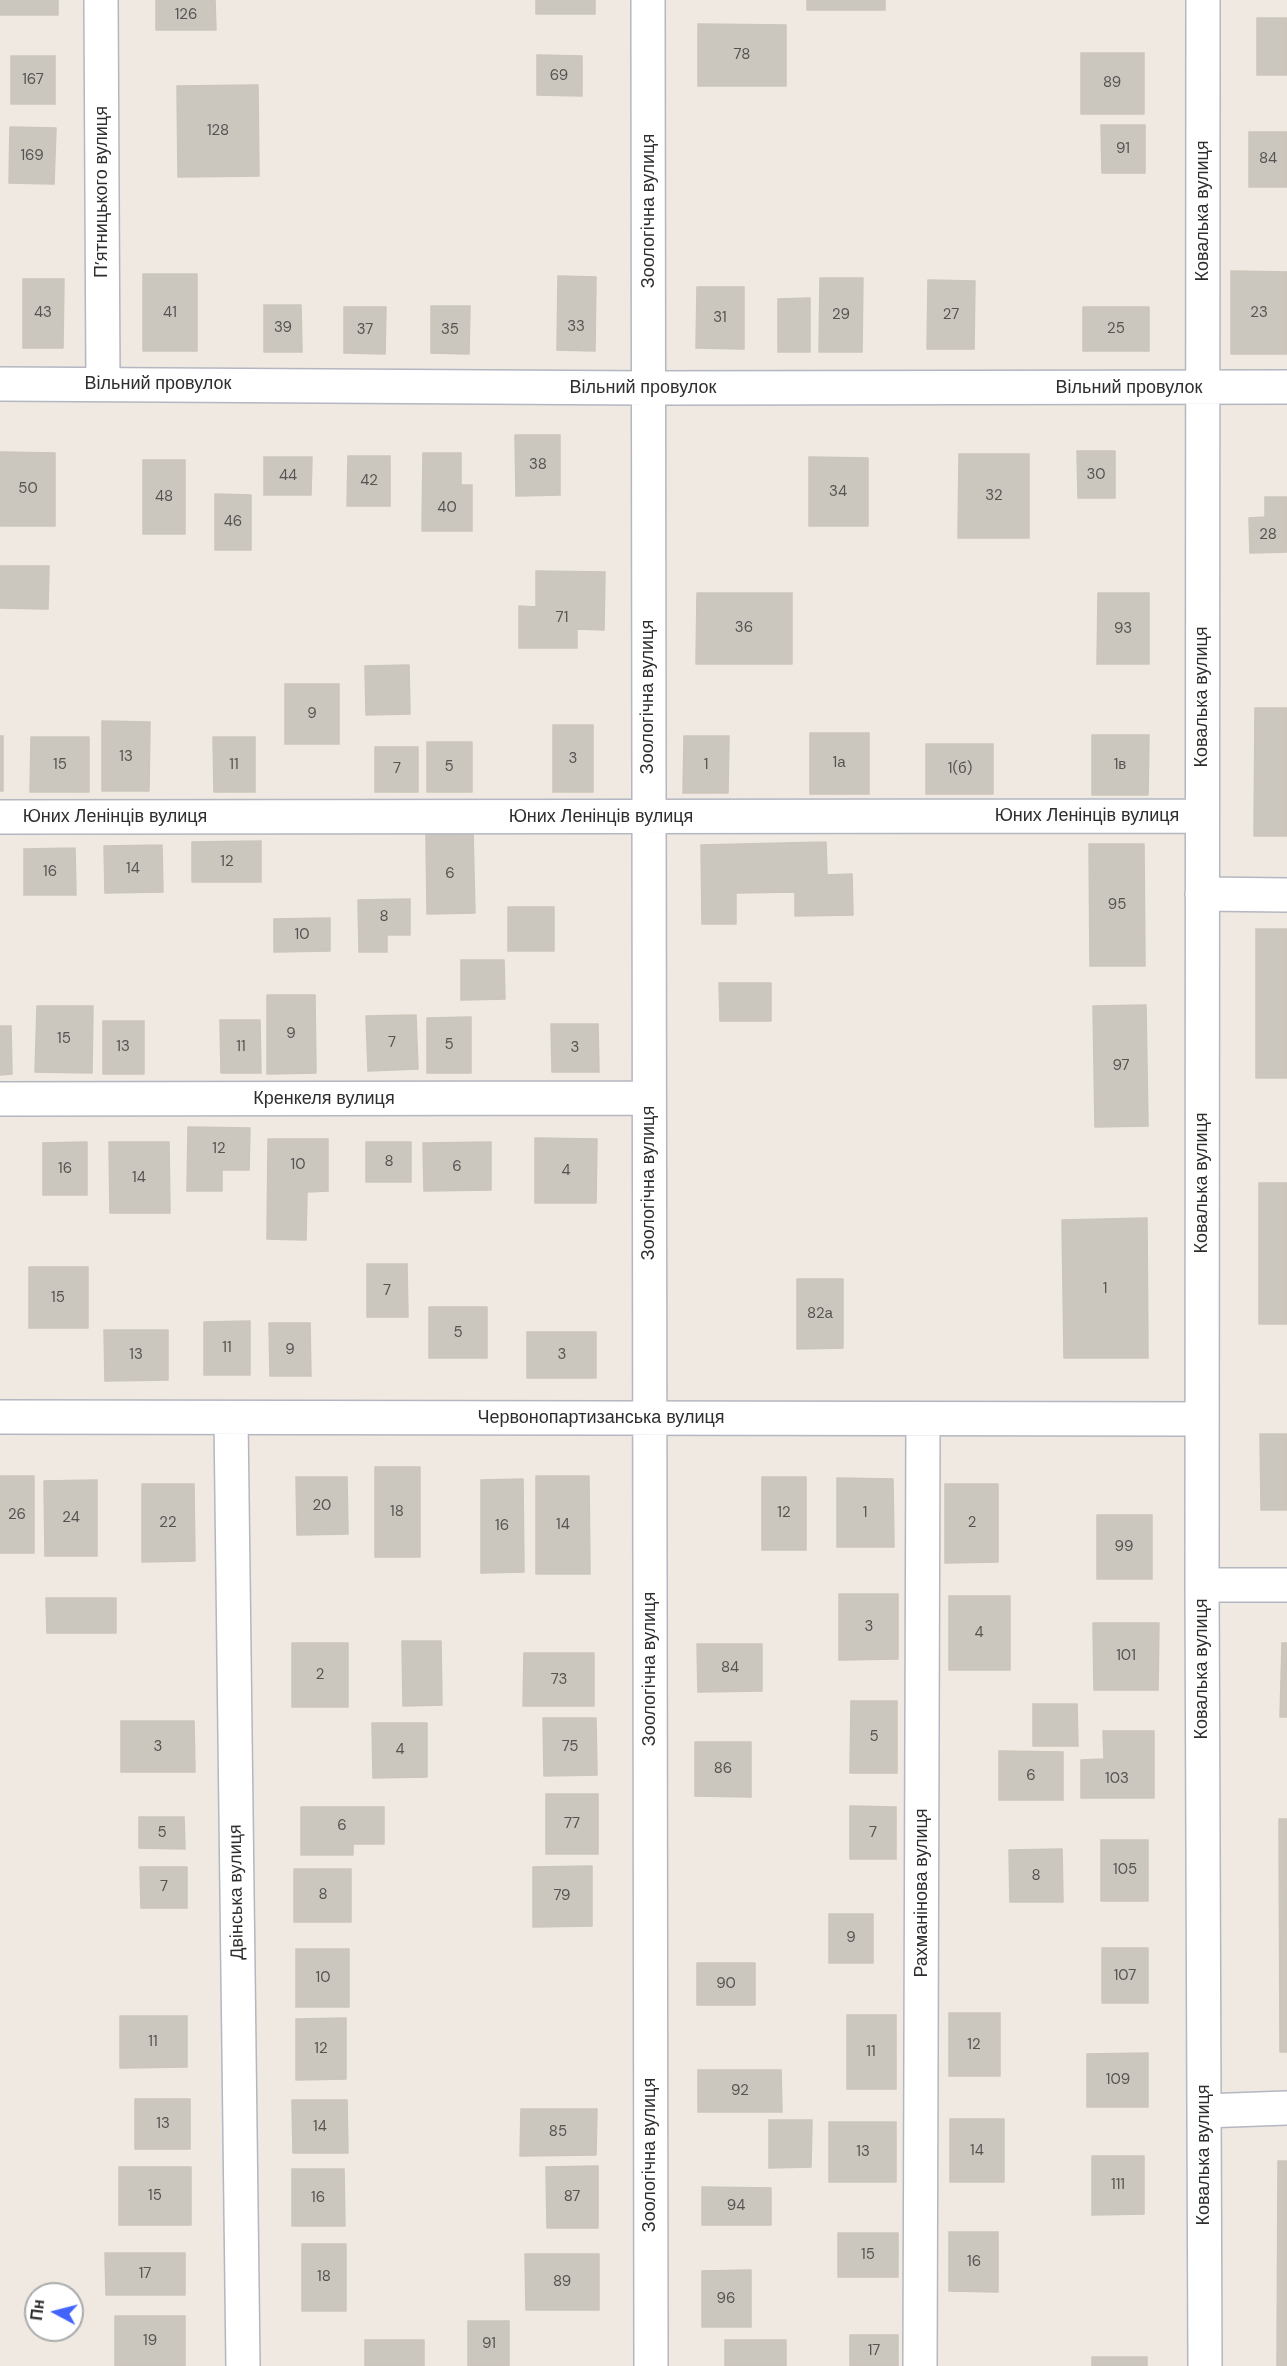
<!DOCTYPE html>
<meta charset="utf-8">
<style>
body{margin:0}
#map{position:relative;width:1287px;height:2366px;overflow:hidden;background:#efe9e1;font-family:"DM Sans",sans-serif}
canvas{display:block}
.north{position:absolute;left:24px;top:2282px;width:60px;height:60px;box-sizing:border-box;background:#fff;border:2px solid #ababab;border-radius:50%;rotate:277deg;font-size:16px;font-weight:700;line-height:24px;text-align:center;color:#2e2e2e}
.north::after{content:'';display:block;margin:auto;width:21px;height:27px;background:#4264fb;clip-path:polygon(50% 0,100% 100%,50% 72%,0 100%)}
</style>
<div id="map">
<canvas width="1287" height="2366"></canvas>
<div class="north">Пн</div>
</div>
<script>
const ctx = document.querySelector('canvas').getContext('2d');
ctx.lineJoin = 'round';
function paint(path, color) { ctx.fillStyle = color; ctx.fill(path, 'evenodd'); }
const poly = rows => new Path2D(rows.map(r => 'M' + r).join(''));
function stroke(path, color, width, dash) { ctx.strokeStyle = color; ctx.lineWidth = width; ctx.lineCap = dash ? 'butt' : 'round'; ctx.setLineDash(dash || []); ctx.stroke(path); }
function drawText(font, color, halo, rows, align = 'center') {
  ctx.font = font + ' "DM Sans",sans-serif'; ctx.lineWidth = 6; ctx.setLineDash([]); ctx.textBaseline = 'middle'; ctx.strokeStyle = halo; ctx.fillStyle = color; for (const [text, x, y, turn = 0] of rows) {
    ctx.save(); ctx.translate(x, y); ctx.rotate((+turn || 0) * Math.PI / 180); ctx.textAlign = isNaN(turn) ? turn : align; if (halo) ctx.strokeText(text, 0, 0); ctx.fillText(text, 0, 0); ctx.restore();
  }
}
const building = poly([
 [0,0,58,0,58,15,0,15,0,0],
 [156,0,215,0,216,30,156,30,156,0],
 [536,0,595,0,595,14,536,14,536,0],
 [807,0,885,0,885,10,807,10,807,0],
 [1257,18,1287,18,1287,75,1257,75,1257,18],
 [698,24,786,25,786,86,698,86,698,24],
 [1081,53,1144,53,1144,114,1081,114,1081,53],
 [537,55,582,56,582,96,537,95,537,55],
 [11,56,55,56,55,104,11,104,11,56],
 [258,85,259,176,178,177,177,86,258,85],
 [1101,125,1145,125,1145,173,1102,173,1101,125],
 [10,127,56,128,54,184,9,183,10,127],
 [1249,132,1287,132,1287,187,1249,187,1249,132],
 [1231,271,1287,272,1287,354,1231,354,1231,271],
 [143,274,197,274,197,351,143,351,143,274],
 [558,276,596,277,595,351,557,350,558,276],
 [820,278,863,278,862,352,819,352,820,278],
 [23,279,64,279,63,348,23,348,23,279],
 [928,280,975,281,974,349,927,349,928,280],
 [697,287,744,287,744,349,696,348,697,287],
 [810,298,810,352,778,352,778,299,810,298],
 [264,305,301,305,302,352,264,352,264,305],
 [431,306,470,306,469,354,431,353,431,306],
 [344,307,386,307,385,354,344,353,344,307],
 [1083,307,1149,307,1149,351,1083,351,1083,307],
 [515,435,560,435,560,495,516,496,515,435],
 [1077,451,1115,451,1115,498,1078,498,1077,451],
 [0,452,55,453,55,526,0,526,0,452],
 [423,453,461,453,461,485,472,485,472,531,422,531,423,453],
 [959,454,1029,454,1029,538,958,538,959,454],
 [348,456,390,456,390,506,347,506,348,456],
 [264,457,312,457,311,495,264,495,264,457],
 [809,457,868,458,868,526,809,526,809,457],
 [143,460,185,460,185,534,143,534,143,460],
 [215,494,251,495,251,550,215,550,215,494],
 [1265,497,1287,497,1287,552,1250,553,1249,518,1265,517,1265,497],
 [0,566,49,566,48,609,0,608,0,566],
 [536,571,605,572,604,630,577,629,577,648,519,648,519,606,536,607,536,571],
 [697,593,792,593,792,664,696,664,697,593],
 [1098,593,1149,593,1149,664,1097,664,1098,593],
 [409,665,410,714,366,715,365,666,409,665],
 [285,684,339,684,339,744,285,744,285,684],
 [1255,708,1287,708,1287,836,1254,836,1255,708],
 [102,721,150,722,149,791,102,791,102,721],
 [553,725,593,725,593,792,553,792,553,725],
 [810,733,869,733,869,794,810,794,810,733],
 [1092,735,1149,735,1148,795,1092,795,1092,735],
 [0,736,3,736,3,791,0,791,0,736],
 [684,736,729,736,728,793,683,793,684,736],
 [31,737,89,737,89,792,30,792,31,737],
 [213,737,255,737,255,792,214,792,213,737],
 [427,742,472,742,472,792,427,792,427,742],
 [926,744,993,744,993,794,926,794,926,744],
 [375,747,418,747,418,792,375,792,375,747],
 [473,833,475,913,427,914,426,834,473,833],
 [261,841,261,882,192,882,192,842,261,841],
 [826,842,827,875,852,874,853,915,795,916,795,892,736,893,736,924,702,924,701,845,826,842],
 [1089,844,1144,844,1145,966,1090,966,1089,844],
 [162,845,163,892,105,893,104,846,162,845],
 [75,848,76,895,24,895,24,849,75,848],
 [410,899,410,935,387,935,387,952,359,952,358,900,410,899],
 [508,907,554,907,554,951,508,951,508,907],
 [330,918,330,951,274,952,274,919,330,918],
 [1256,929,1287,929,1287,1078,1256,1078,1256,929],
 [461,960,504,960,505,999,461,1000,461,960],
 [719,983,771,983,771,1021,720,1021,719,983],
 [267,995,315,995,316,1073,267,1074,267,995],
 [1146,1005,1148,1126,1095,1127,1093,1006,1146,1005],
 [37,1006,93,1006,92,1073,35,1072,37,1006],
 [416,1015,418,1069,368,1071,366,1016,416,1015],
 [471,1017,471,1073,427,1073,427,1018,471,1017],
 [220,1020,260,1020,261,1073,221,1073,220,1020],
 [103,1021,144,1021,144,1074,103,1074,103,1021],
 [551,1024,598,1024,599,1072,552,1072,551,1024],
 [0,1026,11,1026,12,1074,0,1075,0,1026],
 [188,1127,250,1128,249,1170,222,1170,222,1191,187,1191,188,1127],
 [535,1138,597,1139,596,1203,535,1203,535,1138],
 [268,1139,328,1139,328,1191,307,1192,306,1240,267,1239,268,1139],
 [87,1142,87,1195,43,1195,43,1143,87,1142],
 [109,1142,169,1142,170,1213,110,1213,109,1142],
 [366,1142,411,1142,411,1182,366,1182,366,1142],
 [491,1142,491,1190,424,1191,423,1143,491,1142],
 [1259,1183,1287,1183,1287,1324,1259,1324,1259,1183],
 [1147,1218,1148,1358,1064,1358,1062,1220,1147,1218],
 [367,1264,407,1264,408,1317,367,1317,367,1264],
 [29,1267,88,1267,88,1328,29,1328,29,1267],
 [797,1279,843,1279,843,1348,797,1349,797,1279],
 [429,1307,487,1307,487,1358,429,1358,429,1307],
 [250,1321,250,1375,204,1375,204,1322,250,1321],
 [269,1323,310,1323,311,1376,270,1376,269,1323],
 [104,1330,168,1330,168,1380,105,1381,104,1330],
 [527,1332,596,1332,596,1378,527,1378,527,1332],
 [1260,1434,1287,1434,1287,1510,1261,1510,1260,1434],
 [375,1467,420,1467,420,1557,375,1557,375,1467],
 [0,1476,34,1476,34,1553,0,1553,0,1476],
 [536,1476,589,1476,590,1574,536,1574,536,1476],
 [296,1477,347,1477,348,1534,297,1535,296,1477],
 [762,1477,806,1477,806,1550,762,1550,762,1477],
 [837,1478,893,1479,894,1547,837,1547,837,1478],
 [523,1479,524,1572,481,1573,481,1480,523,1479],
 [97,1480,97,1556,45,1556,44,1481,97,1480],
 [142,1484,194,1484,195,1561,142,1562,142,1484],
 [945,1484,998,1484,998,1562,945,1563,945,1484],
 [1097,1515,1152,1515,1152,1579,1097,1579,1097,1515],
 [839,1594,898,1594,898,1659,839,1660,839,1594],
 [949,1596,1010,1596,1010,1670,949,1670,949,1596],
 [46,1598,116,1598,116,1633,47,1633,46,1598],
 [1093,1623,1159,1623,1158,1690,1094,1690,1093,1623],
 [402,1641,441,1641,442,1705,403,1706,402,1641],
 [292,1643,348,1643,348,1707,292,1707,292,1643],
 [1282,1643,1287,1643,1287,1717,1280,1717,1282,1643],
 [697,1644,762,1644,762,1691,698,1692,697,1644],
 [524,1653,594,1653,594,1706,523,1706,524,1653],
 [851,1701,897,1701,897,1773,850,1773,851,1701],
 [1033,1704,1077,1704,1078,1746,1033,1746,1033,1704],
 [543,1718,596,1718,597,1775,544,1776,543,1718],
 [121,1721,194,1721,195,1772,121,1772,121,1721],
 [372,1723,427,1723,427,1777,373,1778,372,1723],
 [1103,1731,1154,1731,1154,1798,1081,1798,1081,1760,1104,1759,1103,1731],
 [695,1742,751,1742,751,1797,695,1796,695,1742],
 [999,1751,1063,1752,1063,1800,999,1800,999,1751],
 [546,1794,598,1794,598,1854,546,1854,546,1794],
 [850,1806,896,1807,896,1859,850,1859,850,1806],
 [301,1807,384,1807,384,1844,353,1844,353,1855,301,1855,301,1807],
 [139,1817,184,1817,185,1849,139,1848,139,1817],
 [1279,1819,1287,1819,1287,2052,1280,2052,1279,1819],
 [1101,1840,1148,1840,1148,1901,1101,1901,1101,1840],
 [1062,1849,1063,1902,1010,1902,1009,1850,1062,1849],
 [592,1866,592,1926,533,1927,533,1867,592,1866],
 [140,1867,187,1867,187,1908,141,1908,140,1867],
 [294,1869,351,1869,351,1922,294,1922,294,1869],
 [829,1914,873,1914,873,1963,829,1963,829,1914],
 [1102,1948,1148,1948,1148,2003,1102,2003,1102,1948],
 [296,1949,349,1949,349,2007,296,2007,296,1949],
 [697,1963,755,1963,755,2005,697,2005,697,1963],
 [949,2013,1000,2013,1000,2076,949,2076,949,2013],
 [847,2015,896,2015,896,2089,847,2089,847,2015],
 [120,2016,187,2016,187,2067,120,2068,120,2016],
 [346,2018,346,2079,296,2080,296,2019,346,2018],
 [1148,2053,1148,2107,1087,2107,1087,2054,1148,2053],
 [698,2070,781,2070,782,2112,698,2112,698,2070],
 [135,2099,190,2099,190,2149,135,2149,135,2099],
 [292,2100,347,2100,348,2153,293,2153,292,2100],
 [521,2109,597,2109,596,2155,520,2156,521,2109],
 [950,2119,1004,2119,1004,2182,950,2182,950,2119],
 [769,2120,812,2120,811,2167,769,2168,769,2120],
 [829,2122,896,2122,896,2182,829,2182,829,2122],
 [1092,2156,1144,2156,1144,2214,1092,2215,1092,2156],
 [1278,2161,1287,2161,1287,2366,1277,2366,1278,2161],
 [598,2166,598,2228,547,2228,546,2167,598,2166],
 [119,2167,191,2167,191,2225,119,2225,119,2167],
 [292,2169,344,2169,345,2226,292,2226,292,2169],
 [702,2187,771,2188,771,2225,702,2225,702,2187],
 [949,2232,998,2232,998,2292,949,2291,949,2232],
 [838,2233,898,2233,898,2277,838,2277,838,2233],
 [302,2244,346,2244,346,2311,302,2311,302,2244],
 [105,2253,185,2253,185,2295,106,2295,105,2253],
 [525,2254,599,2254,599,2310,526,2310,525,2254],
 [751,2270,751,2327,702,2327,702,2271,751,2270],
 [115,2316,185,2316,185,2366,115,2366,115,2316],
 [468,2321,509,2321,509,2366,468,2366,468,2321],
 [850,2335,898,2335,898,2366,850,2366,850,2335],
 [365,2340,424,2340,424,2366,365,2366,365,2340],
 [725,2340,786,2340,786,2366,725,2366,725,2340],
 [1092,2357,1147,2357,1147,2366,1092,2366,1092,2357]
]);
paint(building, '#cbc7bf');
stroke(building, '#cbc5ba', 1.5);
const minor = poly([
 [101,0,103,384],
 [648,0,651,2366],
 [1203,0,1202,1585,1205,2366],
 [0,384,649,388,1287,387],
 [0,817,1202,816],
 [1202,894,1287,895],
 [0,1099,648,1098],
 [0,1417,1202,1419],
 [231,1418,243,2366],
 [1202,1585,1287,1585],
 [1204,2111,1287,2108],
 [920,2366,923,1419]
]);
stroke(minor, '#b4b7c1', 36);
stroke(minor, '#fff', 33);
drawText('15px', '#555452', null, [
 ["126",186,15],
 ["78",742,55],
 ["69",559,76],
 ["167",33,80],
 ["89",1112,83],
 ["128",218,131],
 ["91",1123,149],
 ["169",32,156],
 ["84",1268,159],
 ["43",43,313],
 ["41",170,313],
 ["23",1259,313],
 ["29",841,315],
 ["27",951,315],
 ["31",720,318],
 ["33",576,327],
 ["39",283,328],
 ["25",1116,329],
 ["37",365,330],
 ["35",450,330],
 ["38",538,465],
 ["30",1096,475],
 ["44",288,476],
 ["42",369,481],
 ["50",28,489],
 ["34",838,492],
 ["32",994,496],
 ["48",164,497],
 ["40",447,508],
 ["46",233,522],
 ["28",1268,535],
 ["71",562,618],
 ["36",744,628],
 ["93",1123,629],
 ["9",312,714],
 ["13",126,757],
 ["3",573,759],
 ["1а",839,763],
 ["15",60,765],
 ["11",234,765],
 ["1",706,765],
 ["1в",1120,765],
 ["5",449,767],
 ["7",397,769],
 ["1(б)",960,769],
 ["12",227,862],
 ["14",133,869],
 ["16",50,872],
 ["6",450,874],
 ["95",1117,905],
 ["8",384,917],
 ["10",302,935],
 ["9",291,1034],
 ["15",64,1039],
 ["7",392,1043],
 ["5",449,1045],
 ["13",123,1047],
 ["11",241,1047],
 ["3",575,1048],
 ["97",1121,1066],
 ["12",219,1149],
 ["8",389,1162],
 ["10",298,1165],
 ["6",457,1167],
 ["16",65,1169],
 ["4",566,1171],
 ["14",139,1178],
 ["1",1105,1289],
 ["7",387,1291],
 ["15",58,1298],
 ["82а",820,1314],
 ["5",458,1333],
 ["11",227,1348],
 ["9",290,1350],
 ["13",136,1355],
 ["3",562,1355],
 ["20",322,1506],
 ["18",397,1512],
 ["12",784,1513],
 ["1",865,1513],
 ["26",17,1515],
 ["24",71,1518],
 ["22",168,1523],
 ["2",972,1523],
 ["14",563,1525],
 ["16",502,1526],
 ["99",1124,1547],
 ["3",869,1627],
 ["4",979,1633],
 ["101",1126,1656],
 ["84",730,1668],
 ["2",320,1675],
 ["73",559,1680],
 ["5",874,1737],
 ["3",158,1747],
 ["75",570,1747],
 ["4",400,1750],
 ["86",723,1769],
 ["6",1031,1776],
 ["103",1117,1779],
 ["77",572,1824],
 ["6",342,1826],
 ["5",162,1833],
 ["7",873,1833],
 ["105",1125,1870],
 ["8",1036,1876],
 ["7",164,1887],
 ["8",323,1895],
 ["79",562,1896],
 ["9",851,1938],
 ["107",1125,1976],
 ["10",323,1978],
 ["90",726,1984],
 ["11",153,2042],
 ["12",974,2045],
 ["12",321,2049],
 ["11",871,2052],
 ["109",1118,2080],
 ["92",740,2091],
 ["13",163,2124],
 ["14",320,2127],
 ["85",558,2132],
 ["14",977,2151],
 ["13",863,2152],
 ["111",1118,2185],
 ["15",155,2196],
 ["87",572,2197],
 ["16",318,2198],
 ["94",736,2206],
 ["15",868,2255],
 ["16",974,2262],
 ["17",145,2274],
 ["18",324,2277],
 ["89",562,2282],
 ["96",726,2299],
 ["19",150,2341],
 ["91",489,2344],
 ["17",874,2351]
]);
drawText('18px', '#2e2e2e', '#fff', [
 ["П’ятницького вулиця",102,192,-90],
 ["Зоологічна вулиця",649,211,-90],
 ["Ковалька вулиця",1203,211,-90],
 ["Вільний провулок",158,384],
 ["Вільний провулок",643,388],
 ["Вільний провулок",1129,388],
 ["Зоологічна вулиця",648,697,-90],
 ["Ковалька вулиця",1202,697,-90],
 ["Юних Ленінців вулиця",1087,816],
 ["Юних Ленінців вулиця",115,817],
 ["Юних Ленінців вулиця",601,817],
 ["Кренкеля вулиця",324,1099],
 ["Зоологічна вулиця",649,1183,-90],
 ["Ковалька вулиця",1202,1183,-90],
 ["Червонопартизанська вулиця",601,1418],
 ["Зоологічна вулиця",650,1669,-90],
 ["Ковалька вулиця",1202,1669,-90],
 ["Двінська вулиця",237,1892,-91],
 ["Рахманінова вулиця",922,1893,-90],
 ["Зоологічна вулиця",650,2155,-90],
 ["Ковалька вулиця",1204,2155,-90]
]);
</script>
